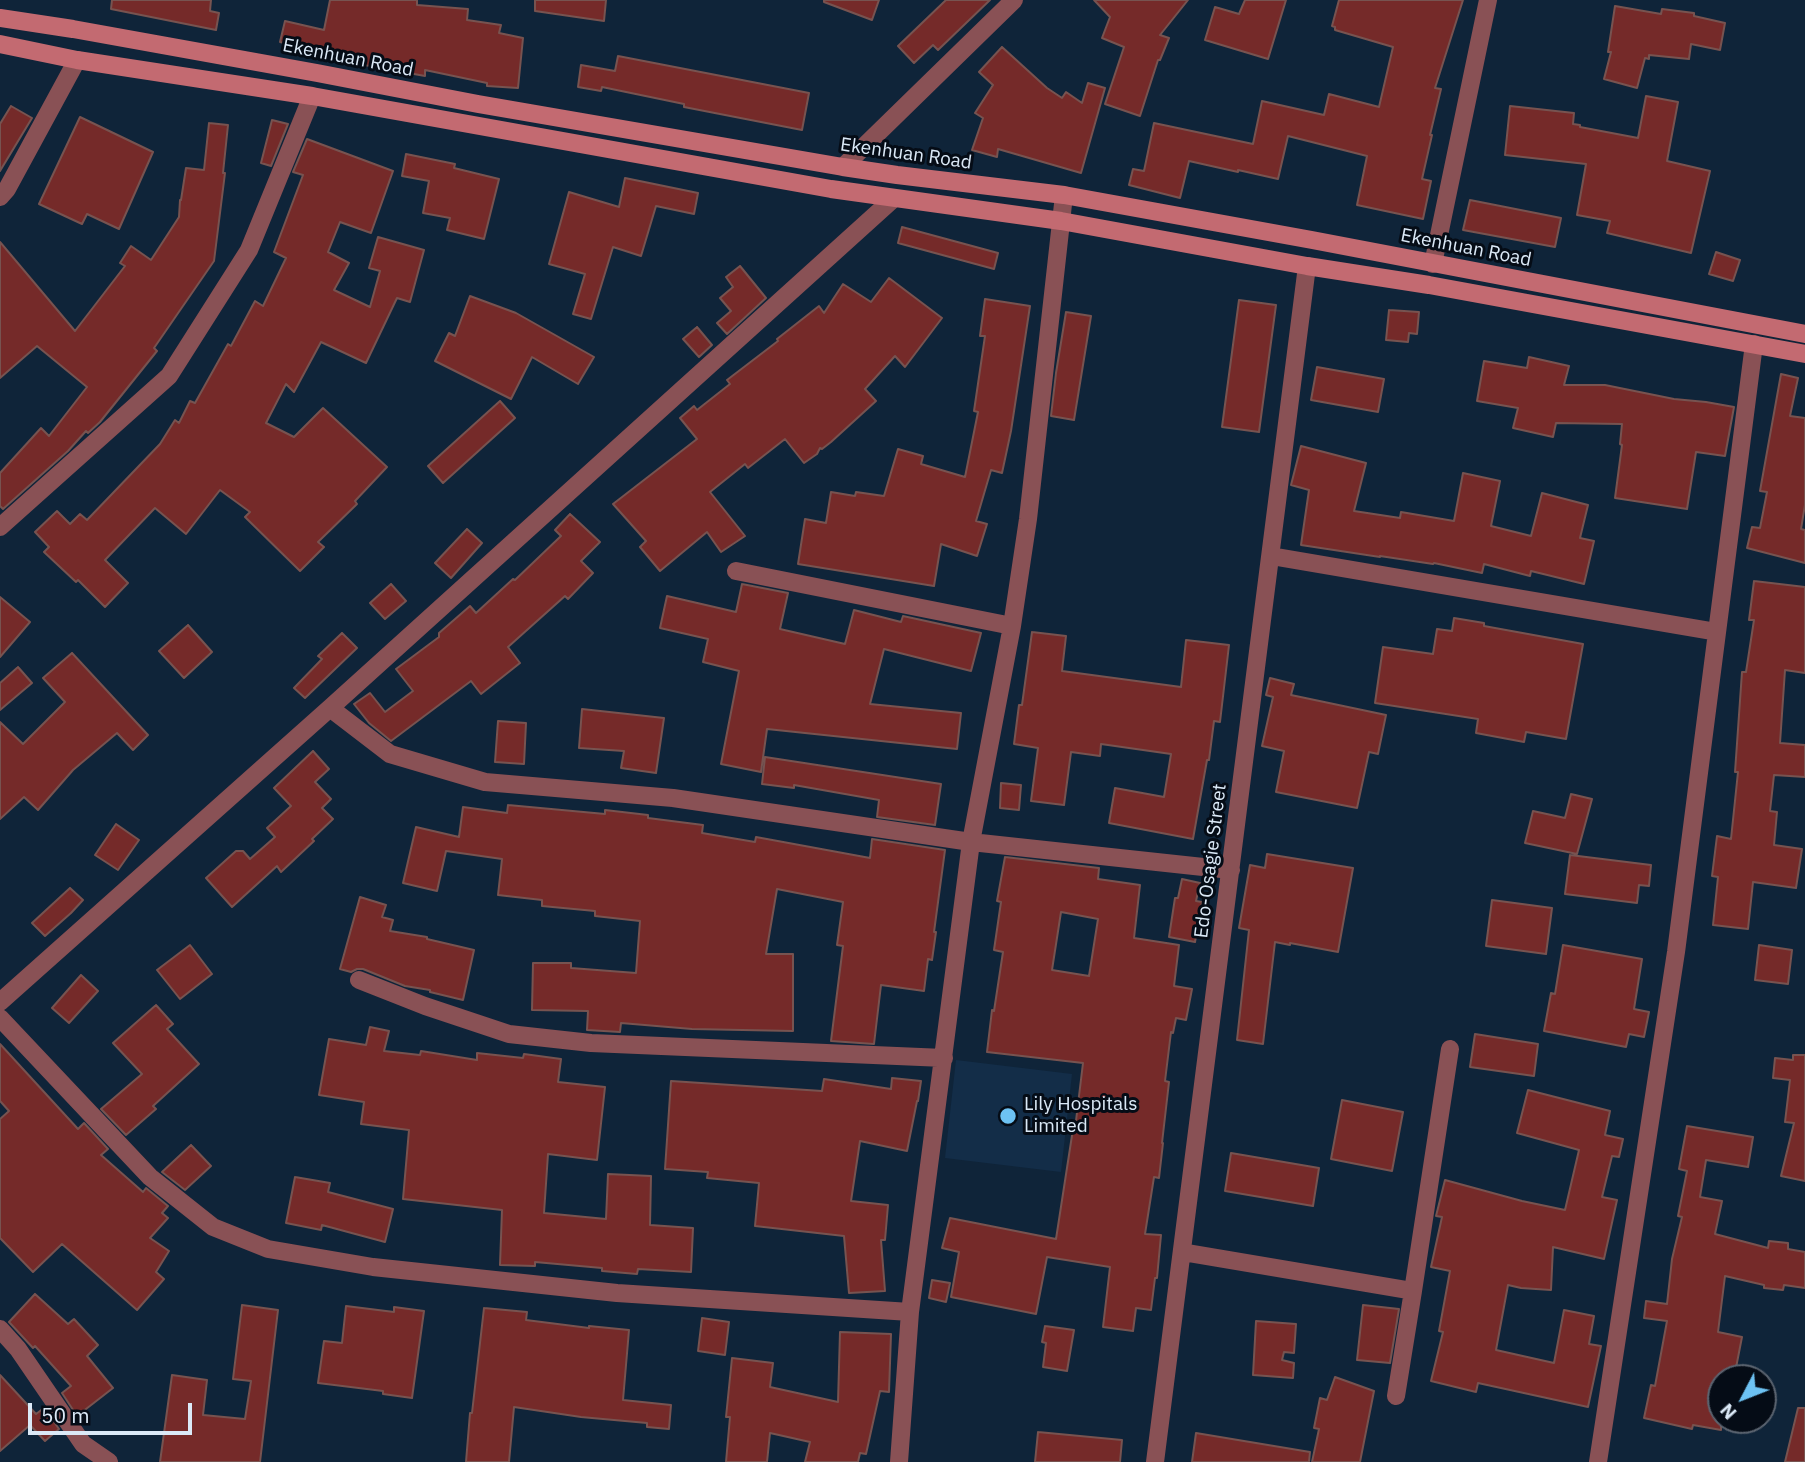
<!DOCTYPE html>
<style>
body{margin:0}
#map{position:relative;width:1805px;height:1462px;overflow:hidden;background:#0f2439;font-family:"IBM Plex Sans",sans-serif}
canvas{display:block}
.north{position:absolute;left:1707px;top:1364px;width:70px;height:70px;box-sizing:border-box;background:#050c16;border:2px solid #5b6470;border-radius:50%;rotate:228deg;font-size:19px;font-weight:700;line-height:28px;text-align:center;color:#dbe9f7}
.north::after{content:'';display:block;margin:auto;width:24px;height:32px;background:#6dc2f3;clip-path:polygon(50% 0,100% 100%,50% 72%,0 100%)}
.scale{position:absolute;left:28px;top:1403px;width:164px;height:32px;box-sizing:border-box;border:4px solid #dbe9f7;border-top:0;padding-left:9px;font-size:21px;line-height:24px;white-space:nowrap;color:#dbe9f7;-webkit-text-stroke:5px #050c16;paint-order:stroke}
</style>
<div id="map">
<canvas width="1805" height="1462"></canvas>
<div class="north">N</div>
<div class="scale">50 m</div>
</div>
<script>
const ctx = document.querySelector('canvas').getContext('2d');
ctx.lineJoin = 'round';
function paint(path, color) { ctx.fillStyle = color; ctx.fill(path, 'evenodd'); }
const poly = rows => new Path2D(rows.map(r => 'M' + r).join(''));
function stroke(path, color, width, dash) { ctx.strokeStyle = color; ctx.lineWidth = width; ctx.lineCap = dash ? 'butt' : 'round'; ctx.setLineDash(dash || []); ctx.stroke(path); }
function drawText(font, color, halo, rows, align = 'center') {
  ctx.font = font + ' "IBM Plex Sans",sans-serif'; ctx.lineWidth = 6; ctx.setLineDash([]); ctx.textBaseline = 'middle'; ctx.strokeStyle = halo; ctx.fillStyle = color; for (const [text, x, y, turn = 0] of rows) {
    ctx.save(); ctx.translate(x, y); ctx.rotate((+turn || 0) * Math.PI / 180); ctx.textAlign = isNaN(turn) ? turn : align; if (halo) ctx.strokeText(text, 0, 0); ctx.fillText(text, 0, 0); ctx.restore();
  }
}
paint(poly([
 [956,1060,1072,1074,1061,1172,945,1158]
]), '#132d48');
const building = poly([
 [112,0,211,0,210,11,219,13,216,30,111,9,112,0],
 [330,0,417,0,417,5,468,9,467,20,501,25,499,33,523,38,518,88,487,86,487,83,425,70,425,76,342,61,343,58,280,42,285,21,324,30,330,0],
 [535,0,606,0,604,21,535,11,535,0],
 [824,0,879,0,872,20,824,2,824,0],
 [946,0,990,0,938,50,933,45,914,63,898,46,946,0],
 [1094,0,1188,0,1160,35,1169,38,1160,60,1158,60,1140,116,1105,104,1124,47,1102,38,1110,17,1094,0],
 [1245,0,1286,0,1268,59,1205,40,1215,7,1239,14,1245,0],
 [1339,0,1463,0,1435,88,1441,89,1430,135,1432,135,1422,179,1431,181,1423,219,1357,205,1367,156,1288,136,1278,179,1238,170,1238,172,1189,161,1180,198,1129,185,1133,169,1144,171,1154,123,1253,144,1262,101,1324,115,1329,94,1379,107,1393,47,1335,30,1335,27,1332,26,1339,0],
 [1615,6,1661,14,1662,9,1694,13,1694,16,1725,23,1720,50,1691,44,1689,59,1649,55,1649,59,1645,58,1637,88,1604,79,1611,52,1608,52,1615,6],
 [1002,47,1047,88,1062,98,1066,92,1082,103,1088,83,1105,88,1081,173,998,149,997,157,972,150,983,118,975,113,993,85,979,72,1002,47],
 [618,56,809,93,802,130,684,107,684,104,602,87,601,91,578,87,581,65,615,71,618,56],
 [1646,96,1678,102,1667,161,1710,171,1691,253,1607,233,1610,221,1577,215,1586,164,1505,155,1510,106,1574,113,1573,124,1580,125,1580,127,1638,138,1646,96],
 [11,106,32,118,0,171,0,124,11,106],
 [80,117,153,152,119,229,87,214,82,224,39,204,80,117],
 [272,120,288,124,271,166,261,163,272,120],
 [209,123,228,125,223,173,225,173,214,261,154,348,157,351,100,422,88,433,86,431,68,451,3,509,0,506,0,473,41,428,49,436,87,387,37,346,0,378,0,242,75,331,125,266,120,263,131,246,151,260,179,217,180,200,181,200,186,168,204,170,209,123],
 [307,139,393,171,371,233,340,222,328,252,349,263,334,290,370,307,380,271,369,268,378,237,424,250,410,302,397,298,366,363,321,342,294,392,286,384,266,423,294,437,323,408,387,467,355,501,357,504,318,542,324,547,300,571,245,517,250,512,220,490,186,534,155,508,105,560,128,583,105,607,78,580,76,582,44,552,49,547,35,532,57,511,70,524,80,514,87,520,160,444,175,420,179,423,190,401,195,403,228,344,231,346,255,301,263,306,286,258,274,252,303,175,293,172,307,139],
 [406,154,455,164,454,168,499,179,484,239,447,230,450,218,423,213,429,181,402,176,406,154],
 [625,178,698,193,694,214,656,206,641,256,613,247,591,319,573,314,585,274,549,264,569,192,619,207,625,178],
 [1470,200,1561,218,1555,247,1463,230,1470,200],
 [902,227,998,253,994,269,898,243,902,227],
 [1716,252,1740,260,1733,281,1709,274,1716,252],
 [740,266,766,298,727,334,717,323,731,311,720,298,733,287,726,277,740,266],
 [889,278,942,318,905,367,895,356,865,389,876,401,831,442,822,449,820,448,817,454,804,463,785,439,748,468,745,464,710,492,745,536,721,552,707,532,660,571,640,547,646,541,613,504,697,439,680,418,694,406,697,410,730,384,727,380,778,341,777,339,819,306,824,313,843,284,871,302,889,278],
 [470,296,516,313,594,357,578,384,532,357,511,399,435,361,449,333,455,336,470,296],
 [985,299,1030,306,1011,431,1002,473,991,470,976,521,987,524,977,556,941,544,934,586,798,564,805,519,826,523,831,492,855,496,856,492,884,496,898,449,923,456,921,464,965,477,978,412,974,411,985,336,980,336,985,299],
 [1239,300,1276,305,1259,432,1222,427,1239,300],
 [1389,310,1419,312,1417,334,1409,333,1408,342,1386,340,1389,310],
 [1066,312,1091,316,1074,420,1051,416,1056,373,1066,312],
 [697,327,712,345,699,357,683,339,697,327],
 [1529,357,1569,366,1564,385,1605,385,1674,399,1706,402,1734,407,1725,456,1696,452,1687,509,1615,498,1622,445,1620,444,1622,424,1556,423,1553,437,1513,428,1518,408,1477,401,1484,361,1527,368,1529,357],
 [1317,367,1384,379,1378,412,1311,400,1317,367],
 [1781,374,1798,378,1790,416,1805,418,1805,505,1801,529,1805,530,1805,563,1747,548,1752,527,1760,528,1767,492,1760,491,1781,374],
 [500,401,515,418,443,483,428,466,500,401],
 [1301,446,1366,463,1354,511,1400,518,1401,512,1454,521,1463,473,1500,481,1491,526,1531,536,1542,493,1588,505,1580,538,1594,541,1584,584,1531,571,1530,576,1484,564,1482,573,1434,563,1433,564,1380,556,1380,557,1301,545,1309,490,1291,485,1301,446],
 [570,514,600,542,581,561,593,573,568,599,565,596,508,647,520,663,481,694,471,681,391,741,369,723,354,704,370,693,385,712,413,691,396,669,439,637,439,633,470,606,476,613,513,579,515,580,561,536,555,530,570,514],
 [467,529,482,543,451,578,435,563,467,529],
 [1754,581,1805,587,1805,673,1785,670,1780,743,1805,745,1805,777,1774,775,1770,811,1777,812,1774,845,1802,849,1796,888,1753,882,1748,929,1713,925,1718,877,1712,876,1717,836,1731,839,1738,772,1735,772,1742,672,1746,672,1754,620,1749,620,1754,581],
 [391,584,406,601,385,619,370,603,391,584],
 [742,584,788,593,780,629,845,644,854,610,901,622,903,616,981,633,971,671,884,649,870,704,961,713,957,749,767,729,761,772,721,764,739,671,703,662,708,639,660,628,667,596,736,612,742,584],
 [0,597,30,622,0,657,0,597],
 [1454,618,1484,623,1484,626,1583,644,1566,739,1526,732,1524,742,1476,733,1478,719,1375,703,1383,647,1433,654,1437,629,1452,631,1454,618],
 [188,625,212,652,184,678,159,651,188,625],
 [1032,632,1066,636,1062,671,1181,687,1186,640,1229,645,1220,722,1214,721,1209,760,1207,760,1193,839,1109,823,1115,788,1164,797,1171,754,1101,744,1100,756,1071,752,1064,805,1031,801,1038,748,1014,744,1019,705,1022,705,1032,632],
 [342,633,357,648,305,698,294,688,322,659,318,656,342,633],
 [72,653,148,735,133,750,117,733,73,770,38,810,24,797,0,819,0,722,23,744,65,702,43,678,72,653],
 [18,667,32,683,0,710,0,683,18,667],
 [1270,678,1294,684,1291,695,1386,715,1378,754,1369,752,1357,808,1276,792,1284,751,1262,746,1273,697,1266,695,1270,678],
 [582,709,664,718,656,773,621,768,624,751,579,748,582,709],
 [498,721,526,723,524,764,495,762,498,721],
 [313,751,329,769,315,782,331,799,322,808,333,819,312,839,314,841,281,872,277,866,232,907,206,878,236,851,243,851,250,859,275,837,267,828,291,806,274,788,313,751],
 [765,757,941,784,935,825,877,817,879,800,794,785,794,788,762,784,765,757],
 [1001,783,1021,785,1019,810,1000,808,1001,783],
 [1571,794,1592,799,1577,854,1525,843,1533,811,1565,818,1571,794],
 [508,805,605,814,605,810,648,815,648,818,703,825,702,833,755,842,756,837,870,858,872,839,945,850,934,932,936,932,932,960,928,959,924,991,881,985,874,1044,831,1041,843,946,837,945,843,902,777,889,766,954,793,954,793,1031,692,1029,621,1023,620,1032,587,1030,588,1011,532,1010,533,963,571,963,571,968,636,973,640,921,595,916,595,911,542,906,542,900,498,895,502,859,446,851,437,891,403,883,416,827,459,837,463,807,507,813,508,805],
 [116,824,139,840,118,870,95,855,116,824],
 [1267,854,1353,868,1338,952,1290,943,1290,945,1275,942,1263,1044,1237,1040,1249,930,1239,928,1250,865,1265,868,1267,854],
 [1570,855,1651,865,1649,886,1639,885,1637,903,1565,894,1570,855],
 [1005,857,1099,868,1098,879,1140,885,1134,938,1179,945,1174,986,1192,989,1186,1020,1176,1018,1173,1033,1171,1032,1165,1081,1169,1082,1162,1143,1163,1143,1159,1178,1154,1177,1145,1234,1161,1235,1157,1278,1155,1278,1151,1310,1136,1308,1133,1331,1103,1327,1110,1267,1047,1257,1036,1314,951,1297,959,1252,942,1248,950,1218,1056,1239,1073,1129,1075,1129,1083,1063,987,1052,992,1010,994,1011,1003,952,994,950,1001,902,997,901,1005,857],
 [1061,912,1098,919,1089,976,1052,970,1061,912],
 [1182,879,1200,883,1196,901,1202,902,1195,942,1169,937,1175,898,1178,898,1182,879],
 [70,888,83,900,71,913,45,936,32,923,70,888],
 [360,897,386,905,382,917,393,920,390,931,427,937,427,939,474,950,463,1000,430,992,430,990,405,986,363,969,357,969,351,972,340,969,360,897],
 [1492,900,1552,908,1546,954,1486,946,1492,900],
 [190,945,212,974,180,999,157,970,190,945],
 [1563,945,1642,959,1634,1009,1649,1012,1644,1037,1629,1034,1626,1047,1544,1031,1551,993,1555,994,1563,945],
 [1759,945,1792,950,1788,984,1755,980,1759,945],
 [81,975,98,991,69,1023,52,1008,81,975],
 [156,1005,173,1024,167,1029,199,1064,153,1106,156,1109,126,1135,101,1109,142,1074,113,1043,156,1005],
 [370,1027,389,1031,384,1051,420,1055,421,1051,477,1060,477,1053,523,1058,524,1054,561,1059,558,1082,605,1087,597,1160,548,1154,544,1213,606,1219,608,1174,651,1176,650,1225,693,1228,691,1272,638,1269,637,1274,602,1271,602,1268,535,1262,535,1266,500,1265,502,1210,403,1199,409,1130,361,1124,364,1102,319,1095,329,1039,366,1045,370,1027],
 [1475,1034,1538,1044,1534,1076,1470,1067,1475,1034],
 [0,1044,78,1129,84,1123,108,1149,101,1155,143,1192,146,1188,168,1206,162,1213,168,1218,150,1238,169,1251,156,1272,164,1279,137,1310,62,1244,33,1272,0,1238,0,1119,9,1111,0,1101,0,1044],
 [1793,1055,1805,1055,1805,1181,1781,1176,1794,1123,1785,1122,1790,1080,1773,1078,1775,1058,1793,1060,1793,1055],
 [892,1078,921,1081,918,1101,917,1101,907,1151,860,1141,851,1201,888,1205,885,1240,881,1240,885,1291,849,1293,844,1236,755,1226,759,1183,707,1178,708,1172,665,1169,671,1081,822,1091,824,1079,891,1089,892,1078],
 [1528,1090,1610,1111,1605,1135,1623,1139,1619,1157,1612,1156,1602,1197,1617,1200,1604,1259,1553,1247,1551,1290,1521,1288,1508,1285,1496,1350,1554,1363,1564,1310,1594,1316,1589,1344,1601,1346,1588,1407,1478,1383,1476,1392,1431,1381,1443,1332,1439,1331,1450,1271,1431,1267,1442,1217,1436,1216,1445,1180,1522,1201,1565,1210,1579,1150,1517,1133,1528,1090],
 [1342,1100,1403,1112,1392,1171,1331,1159,1342,1100],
 [1687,1126,1753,1137,1748,1167,1706,1160,1700,1197,1722,1201,1715,1234,1768,1248,1769,1241,1788,1243,1788,1249,1805,1252,1805,1288,1784,1285,1783,1290,1764,1288,1764,1285,1725,1276,1718,1332,1742,1337,1734,1378,1721,1378,1721,1430,1693,1425,1692,1429,1644,1418,1651,1385,1655,1386,1667,1321,1644,1318,1646,1301,1667,1304,1672,1259,1682,1217,1678,1216,1687,1171,1679,1169,1687,1126],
 [191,1145,211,1166,185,1190,162,1172,191,1145],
 [1231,1153,1319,1168,1313,1206,1225,1191,1231,1153],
 [295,1177,330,1183,328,1192,393,1209,385,1242,322,1225,321,1230,286,1223,295,1177],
 [932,1280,950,1283,946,1302,929,1298,932,1280],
 [35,1294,68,1324,74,1319,98,1345,87,1356,113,1388,77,1416,62,1393,71,1386,35,1346,33,1348,9,1322,35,1294],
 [242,1305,278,1310,260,1462,160,1462,172,1375,207,1380,203,1415,245,1419,251,1381,233,1379,242,1305],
 [1363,1305,1399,1309,1390,1363,1357,1360,1363,1305],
 [346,1306,394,1312,394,1307,424,1311,412,1398,383,1394,383,1391,318,1383,324,1341,342,1343,346,1306],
 [484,1308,527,1312,526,1320,589,1328,589,1326,629,1330,623,1400,671,1405,669,1429,647,1427,647,1423,581,1417,514,1407,509,1462,466,1462,470,1413,472,1413,484,1308],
 [702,1318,729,1322,725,1355,698,1351,702,1318],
 [1256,1321,1296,1324,1294,1353,1284,1352,1282,1360,1294,1363,1293,1378,1253,1375,1256,1321],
 [1045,1326,1074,1330,1067,1371,1043,1367,1046,1343,1042,1342,1045,1326],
 [840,1332,891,1334,889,1392,880,1391,866,1454,860,1453,858,1462,805,1462,810,1442,770,1433,767,1462,726,1462,730,1417,726,1417,732,1358,773,1363,770,1387,838,1402,840,1332],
 [0,1375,36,1414,44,1408,59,1429,45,1441,30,1425,0,1451,0,1375],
 [1335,1377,1374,1391,1360,1462,1312,1462,1319,1429,1314,1428,1320,1398,1327,1400,1335,1377],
 [1798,1408,1805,1408,1805,1462,1785,1462,1798,1408],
 [1038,1432,1122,1440,1120,1462,1035,1462,1038,1432],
 [1196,1433,1310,1452,1309,1462,1192,1462,1196,1433]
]);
paint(building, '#752a29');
stroke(building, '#775350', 2);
stroke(poly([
 [843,167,1014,0],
 [0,197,7,189,77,60],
 [1433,264,1488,0],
 [0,527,169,376,249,250,312,96],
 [1271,556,1717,632],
 [736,571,1012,626],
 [330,708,390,754,485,782,673,798,971,842,1231,870],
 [359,980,425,1006,509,1034,591,1043,944,1058],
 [0,1002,330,708,893,199],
 [0,1018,150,1177,213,1227,268,1249,373,1267,617,1293,910,1312],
 [1182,1252,1413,1291,1396,1396],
 [1413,1291,1450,1049],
 [0,1329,18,1349,83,1444,109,1462],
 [899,1462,910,1312,971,842,1012,626,1028,519,1064,195],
 [1155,1462,1307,266],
 [1598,1462,1676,952,1754,344]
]), '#895155', 18);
stroke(poly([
 [0,18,73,29,317,73,478,104,843,167,897,175,1064,195,1312,240,1805,334],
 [0,44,77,60,312,96,831,189,1061,221,1307,266,1429,285,1805,354]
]), '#c36a71', 18);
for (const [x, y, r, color] of [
 [1008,1116,9,"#6dc2f3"]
]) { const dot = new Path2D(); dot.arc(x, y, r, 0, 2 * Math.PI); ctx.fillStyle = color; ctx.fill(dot); stroke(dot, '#050c16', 2.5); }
drawText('19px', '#dbe9f7', '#050c16', [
 ["Ekenhuan Road",348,58,11],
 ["Ekenhuan Road",906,154,8],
 ["Ekenhuan Road",1466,248,11],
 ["Edo-Osagie Street",1211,861,-83]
]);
drawText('19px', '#dbe9f7', '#050c16', [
 ["Lily Hospitals",1024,1105],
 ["Limited",1024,1127]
], 'left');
</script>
